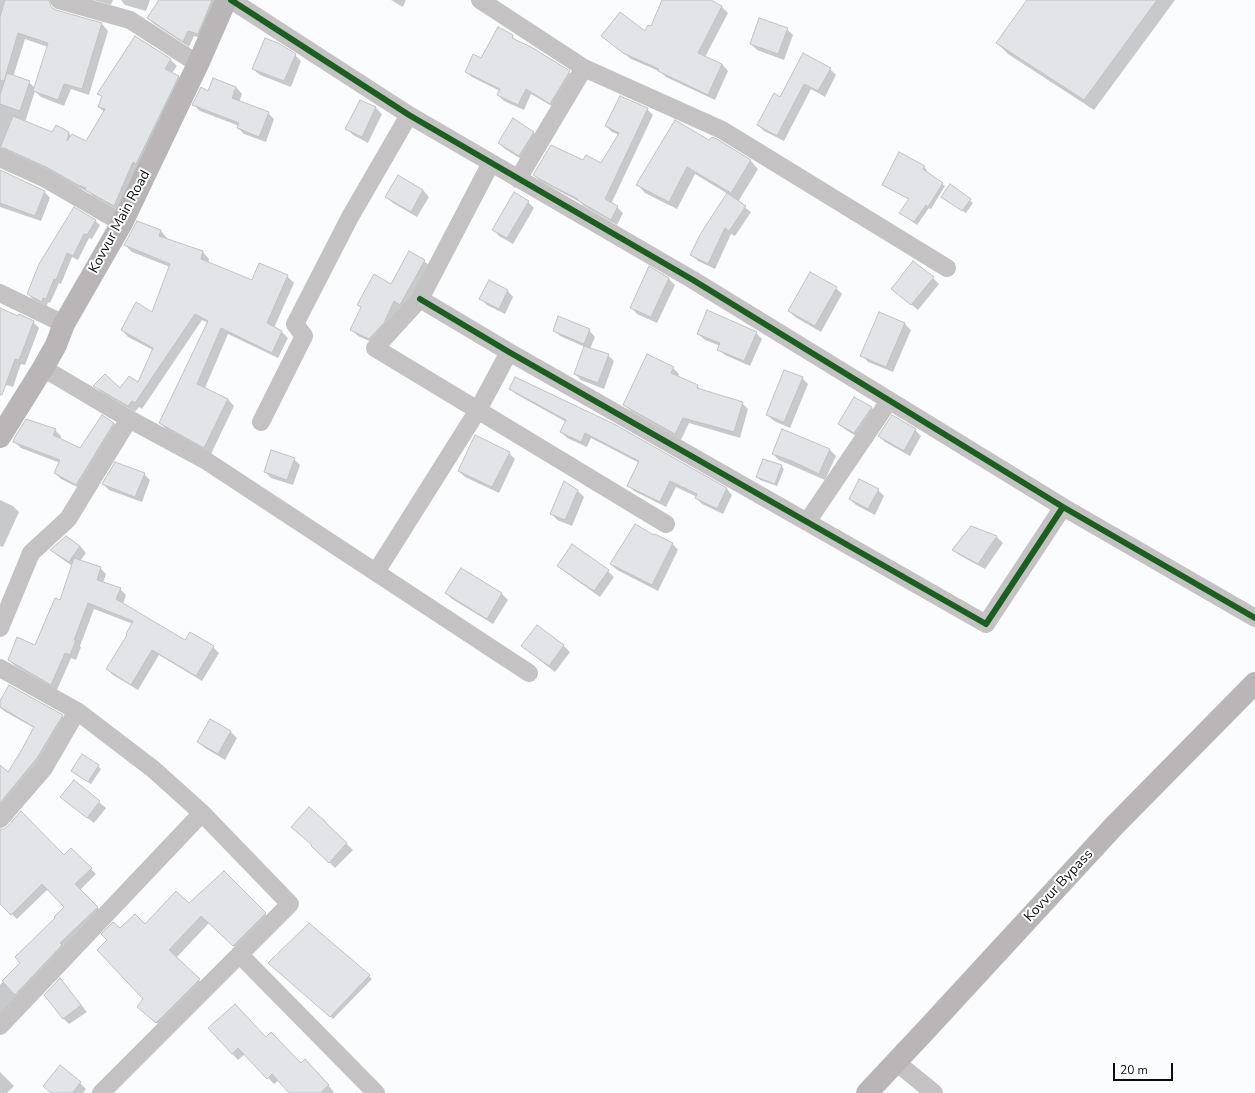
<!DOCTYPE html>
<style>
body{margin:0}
#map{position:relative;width:1255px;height:1093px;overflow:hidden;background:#fbfcfd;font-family:"Nunito Sans",sans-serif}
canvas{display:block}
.scale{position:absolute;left:1113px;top:1063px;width:60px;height:18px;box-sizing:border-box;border:2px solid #090d10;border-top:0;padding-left:5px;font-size:12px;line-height:14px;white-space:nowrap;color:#090d10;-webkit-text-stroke:3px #fff;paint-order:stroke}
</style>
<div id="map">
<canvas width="1255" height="1093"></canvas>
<div class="scale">20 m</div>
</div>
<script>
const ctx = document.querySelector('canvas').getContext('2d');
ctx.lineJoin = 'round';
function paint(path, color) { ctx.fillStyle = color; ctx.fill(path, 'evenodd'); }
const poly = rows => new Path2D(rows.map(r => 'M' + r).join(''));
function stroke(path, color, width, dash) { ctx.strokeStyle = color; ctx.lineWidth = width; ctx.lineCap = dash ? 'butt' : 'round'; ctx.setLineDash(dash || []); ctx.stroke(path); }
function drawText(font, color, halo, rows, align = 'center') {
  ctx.font = font + ' "Nunito Sans",sans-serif'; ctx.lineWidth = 4; ctx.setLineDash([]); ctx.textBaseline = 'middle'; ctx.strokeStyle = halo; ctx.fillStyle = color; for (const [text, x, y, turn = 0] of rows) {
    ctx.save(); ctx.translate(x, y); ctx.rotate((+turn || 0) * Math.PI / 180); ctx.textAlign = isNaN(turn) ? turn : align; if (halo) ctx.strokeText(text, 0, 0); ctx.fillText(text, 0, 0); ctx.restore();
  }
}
paint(poly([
 [0,0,26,0,56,11,102,24,108,31,89,95,71,89,64,106,41,97,35,91,25,122,52,133,68,133,72,136,86,142,104,112,99,107,103,98,99,94,136,37,171,60,177,66,172,73,178,76,185,83,121,212,93,196,89,192,0,156],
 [25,39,48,47,35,88,29,82,13,77],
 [93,0,113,0,111,5],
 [121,0,150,0,146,11,125,5],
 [184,0,221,0,203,39,194,36,189,47,154,24,148,18],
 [391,0,406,0,403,7],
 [663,0,709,0,721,6,728,13,705,57,722,64,728,71,715,100,666,77,661,72,631,59,603,36,645,32,652,27],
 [1028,0,1175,0,1094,110,1008,54,997,43],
 [787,29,793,35,784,60,757,50,751,44],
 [512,36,518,42,569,72,575,78,557,109,531,94,524,110,504,101,498,95,500,91,472,77,466,72],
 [295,55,301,61,291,87,260,75,253,69],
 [803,55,830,69,836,75,825,97,811,89,784,141,764,131,758,125,781,98],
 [236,87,242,94,239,102,268,113,274,119,266,142,244,134,238,128,239,126,200,111,194,105,209,92],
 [360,101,376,108,382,114,368,143,353,135,347,129],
 [647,109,653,115,611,204,617,207,623,213,617,225,584,206,580,202,540,181,534,175,584,162,601,164,619,135,612,132,606,126],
 [533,132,540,139,526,162,505,149,499,143],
 [717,140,751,161,758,169,738,202,751,212,735,236,731,234,715,269,698,261,692,255,728,194,695,174,677,209,645,193,638,185,710,142],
 [924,167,927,170,925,172,945,186,931,209,929,208,917,225,903,215,910,200,886,187,883,185],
 [0,171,44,191,50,198,41,221,0,207],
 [950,186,973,203,966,213,945,199],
 [423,190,429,197,417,217,393,203,386,197],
 [528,202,534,208,513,244,499,236,493,229],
 [95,221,100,225,92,239,89,238,78,260,72,257,61,284,59,283,50,303,48,302,47,306,33,299,28,294],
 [161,231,167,238,167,240,203,252,209,259,208,263,252,281,287,276,294,283,274,328,282,332,288,338,278,358,228,334,205,388,228,399,234,406,211,454,167,430,160,423,208,323,202,320,142,409,139,407,135,412,101,392,95,386,121,390,138,383,153,350,128,337,122,330,153,313,170,267,132,252,125,245],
 [424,261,431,267,406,310,400,307,390,329,376,344,358,336,351,329,362,308,359,305,392,285],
 [649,268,669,279,675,285,657,323,637,314,631,307],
 [933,278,939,284,918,310,892,289],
 [836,288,842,294,821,332,795,317,789,311],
 [507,290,513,297,505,314,487,305,481,299],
 [0,307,2,310,33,322,39,328,25,365,21,364,13,387,0,383],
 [880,313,905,324,911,330,893,372,868,362,862,355],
 [554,330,589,330,595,337,590,349,608,355,614,361,604,389,581,380,575,374,585,347,560,336],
 [756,333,762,339,750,366,725,355,718,349,720,346,705,340,698,334],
 [673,368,679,374,678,377,697,386,702,391,742,403,748,409,740,438,689,423,681,440,631,411,625,405],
 [802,378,808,384,790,428,774,421,767,415],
 [510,388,613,425,727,489,732,495,723,514,702,504,696,498,697,497,676,487,666,507,634,491,628,485,639,463,591,438,587,447,567,438,561,432,566,422,516,394],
 [854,398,872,408,878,414,861,439,846,430,840,424],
 [102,416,114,423,120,430,83,490,61,479,55,473,60,463,21,448,15,442,55,430,61,436,60,440,81,450],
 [782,430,830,450,836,456,825,480,779,460,773,454],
 [915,430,921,436,910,456,885,442,879,436],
 [509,453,515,459,499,493,465,477,459,471],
 [294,459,300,465,293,485,271,478,265,472],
 [781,466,784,469,777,486,760,480,757,477],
 [144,474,150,480,142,502,109,490,103,484],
 [878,490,884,496,875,515,856,505,850,499],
 [578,491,584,497,572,526,557,520,551,513],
 [0,500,13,506,19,512,3,547,0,546],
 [971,527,997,537,1003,543,985,569,959,555,953,549],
 [654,537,672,543,678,550,658,591,617,570,611,564],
 [80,546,86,553,80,561,100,568,106,574,103,583,120,589,126,595,123,604,185,641,213,647,219,653,202,681,159,655,138,690,113,675,107,669,128,635,133,624,94,609,80,646,81,647,76,660,71,658,57,690,15,666,9,660,36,646,61,601,72,566,58,556,52,550],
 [559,566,608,571,614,577,600,597,565,572],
 [461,569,502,594,508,600,493,624,452,599,446,593],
 [537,627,564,646,570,652,555,672,529,652,523,646],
 [0,703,62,716,68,721,0,815,0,770,9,774,34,728,4,711,0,707],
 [211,721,231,732,237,738,225,760,205,748,198,742],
 [98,766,101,769,91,784,75,774],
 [74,781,106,808,94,823,68,803],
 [330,828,353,850,335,868,313,846],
 [0,830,64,856,71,849,96,874,80,890,103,913,0,1016,0,985,21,963,66,907,48,889,17,919,0,903],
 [224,872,272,921,241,953,209,923,176,958,206,987,164,1029,138,1007,145,999,120,930,145,925,189,904],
 [272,966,369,976,372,979,333,1019],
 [60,979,87,1012,69,1024,63,1018],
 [209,1028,266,1039,301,1064,311,1067,334,1092,333,1093,291,1093,279,1080,274,1084,245,1054,238,1060],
 [0,1072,14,1086,7,1093,0,1093],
 [80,1083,86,1089,83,1093,52,1093]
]), '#0003');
const building = poly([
 [5,0,49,0,51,7,56,10,102,23,82,89,64,84,58,100,33,91,48,43,18,33,4,81,0,80,0,17,5,0],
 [159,0,212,0,198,34,188,31,183,42,147,18,159,0],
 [662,0,711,0,722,6,698,53,722,64,708,95,658,71,659,69,623,53,601,36,620,12,645,31,648,25,651,26,662,0],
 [1027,0,1157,0,1084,100,996,43,1027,0],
 [759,18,788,28,778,54,750,44,759,18],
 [498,27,513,35,512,38,533,48,570,71,550,104,526,89,518,105,497,95,500,89,465,72,473,54,481,58,498,27],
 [135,36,171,59,165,69,179,76,137,162,136,164,133,162,114,206,85,190,86,188,76,184,48,168,4,148,0,148,13,116,52,132,56,125,69,132,67,141,72,134,86,141,105,109,98,107,102,96,97,94,135,36],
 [265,38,280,44,296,54,284,81,252,69,265,38],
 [803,53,831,68,818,91,804,84,777,136,757,125,774,93,780,97,803,53],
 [7,73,30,81,20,111,0,104,0,95,7,73],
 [213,78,236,87,232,98,269,112,259,137,237,128,239,123,192,105,201,87,208,91,213,78],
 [620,96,648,108,605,199,618,206,611,220,577,200,578,199,556,188,533,175,551,145,583,160,586,155,601,163,619,133,605,126,620,96],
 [360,100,376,107,362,137,345,129,360,100],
 [513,118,534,132,519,156,498,143,513,118],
 [675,120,709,140,712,137,717,139,751,160,731,193,687,167,669,202,636,185,675,120],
 [899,152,925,166,923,169,943,183,928,207,926,205,914,222,899,213,909,199,882,185,899,152],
 [0,170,45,191,35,216,0,203,0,170],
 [398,175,423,190,411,212,385,197,398,175],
 [950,184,971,199,962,211,941,197,950,184],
 [514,192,529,201,507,238,492,230,514,192],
 [727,193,746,206,729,231,725,228,708,264,690,255,701,233,727,193],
 [74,207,96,220,87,235,84,234,73,256,67,253,56,280,54,279,46,299,43,298,42,302,27,294,39,264,74,207],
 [137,221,161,230,159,236,203,251,201,259,252,280,259,263,288,275,267,323,282,331,272,353,221,328,197,384,228,399,204,448,159,423,208,321,195,314,135,403,132,401,128,406,93,386,105,374,120,388,129,376,138,382,153,348,121,330,136,302,152,312,170,264,124,245,137,221],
 [409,251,425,260,400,305,394,301,384,323,369,339,350,330,361,307,357,305,374,274,391,284,409,251],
 [913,261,934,277,911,305,891,289,913,261],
 [649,266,669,278,651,317,630,308,649,266],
 [810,272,837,287,815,326,788,311,810,272],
 [489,280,508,290,499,309,479,299,489,280],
 [0,308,18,316,19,314,34,321,19,360,15,359,2,395,0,395,0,308],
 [707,310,757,332,744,361,717,350,720,343,697,334,707,310],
 [879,312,905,323,886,367,860,356,879,312],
 [558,316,590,329,584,344,553,331,558,316],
 [584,346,609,354,598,383,574,374,584,346],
 [647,354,674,367,671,373,698,385,697,388,743,402,734,432,683,418,675,434,623,405,647,354],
 [784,370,803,377,784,422,766,415,784,370],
 [515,377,614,424,727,488,717,509,695,498,697,494,670,481,660,502,627,486,639,461,585,433,581,442,560,432,566,420,509,389,515,377],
 [854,397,872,407,854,433,838,424,854,397],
 [102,415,114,423,76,485,54,473,60,460,13,442,16,435,26,419,56,429,53,435,80,448,102,415],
 [892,415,916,429,904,451,878,436,892,415],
 [782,429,830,449,819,474,792,461,772,454,782,429],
 [475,435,510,452,492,487,458,471,475,435],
 [271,450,295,458,287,480,264,472,271,450],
 [763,459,782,465,775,484,756,477,763,459],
 [115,462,145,473,135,497,102,484,115,462],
 [859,479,879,489,868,509,849,499,859,479],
 [564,481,578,490,565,520,550,514,564,481],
 [635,524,654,535,655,534,673,543,652,585,610,564,635,524],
 [971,526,997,536,978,564,952,550,971,526],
 [66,536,80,546,69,562,50,550,66,536],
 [572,544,609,570,594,591,557,566,572,544],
 [74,558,101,567,97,580,121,588,116,599,185,640,190,632,214,646,196,676,152,650,131,685,106,669,127,635,126,634,133,621,88,603,74,640,76,640,70,655,65,653,51,685,8,660,17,637,35,645,55,598,60,600,74,558],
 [461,568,502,593,487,619,445,593,461,568],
 [537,625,564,645,549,666,521,646,537,625],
 [9,685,63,715,37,758,0,803,0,765,8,772,21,751,34,727,0,707,0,701,9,685],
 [210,719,231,731,218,754,197,742,210,719],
 [82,754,99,765,88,782,71,771,82,754],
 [74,780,100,801,87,818,60,797,74,780],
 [309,807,325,821,325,822,347,843,329,863,311,846,312,845,291,827,309,807],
 [21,811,64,855,71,848,92,868,75,884,98,907,60,943,62,945,15,995,2,981,20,963,15,957,55,918,54,917,64,907,42,884,11,915,0,904,0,829,4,829,8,826,21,811],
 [224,871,266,913,233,946,201,916,169,950,200,979,156,1023,137,1007,143,999,97,950,107,940,101,934,113,922,120,928,135,914,145,924,176,891,189,903,224,871],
 [309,923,370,975,330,1017,268,963,309,923],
 [60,978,81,1005,63,1019,44,995,60,978],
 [235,1004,266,1037,271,1032,301,1063,305,1059,329,1085,320,1093,289,1093,272,1074,267,1079,238,1048,232,1054,208,1028,235,1004],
 [60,1065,81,1082,72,1093,51,1093,43,1086,60,1065]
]);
paint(building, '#e2e5e7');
stroke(building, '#c0c2c4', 1);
stroke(poly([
 [59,0,130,20,198,64],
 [231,0,409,115,693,280,1063,507,1255,618],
 [480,0,584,68,722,130,947,268],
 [0,158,44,178,122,223],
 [491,163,420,299,375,348,666,524],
 [518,179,584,68],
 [0,293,64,324],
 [420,299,509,352,986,624,1063,507],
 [43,368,129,419,205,460,529,673],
 [261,422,304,336,295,324,350,217,409,115],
 [807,522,889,401],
 [376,572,478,410,509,352],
 [0,628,31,553,68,519,129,419],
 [0,668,77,711,153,769,202,813,290,904,101,1093],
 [0,819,44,768,77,711],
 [240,955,376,1093],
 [0,1026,202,813],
 [896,1062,934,1093]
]), '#c4c2c2', 18);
stroke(poly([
 [0,437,43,368,56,345,64,324,122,223,198,64,226,0],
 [867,1093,926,1030,1115,825,1255,683]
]), '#bab6b7', 22);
stroke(poly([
 [231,0,409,115,693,280,1063,507,1255,618],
 [420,299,509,352,986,624,1063,507]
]), '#1b5e20', 6);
drawText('14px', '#090d10', '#fff', [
 ["Kovvur Main Road",120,222,-62],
 ["Kovvur Bypass",1059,886,-47]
]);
</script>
